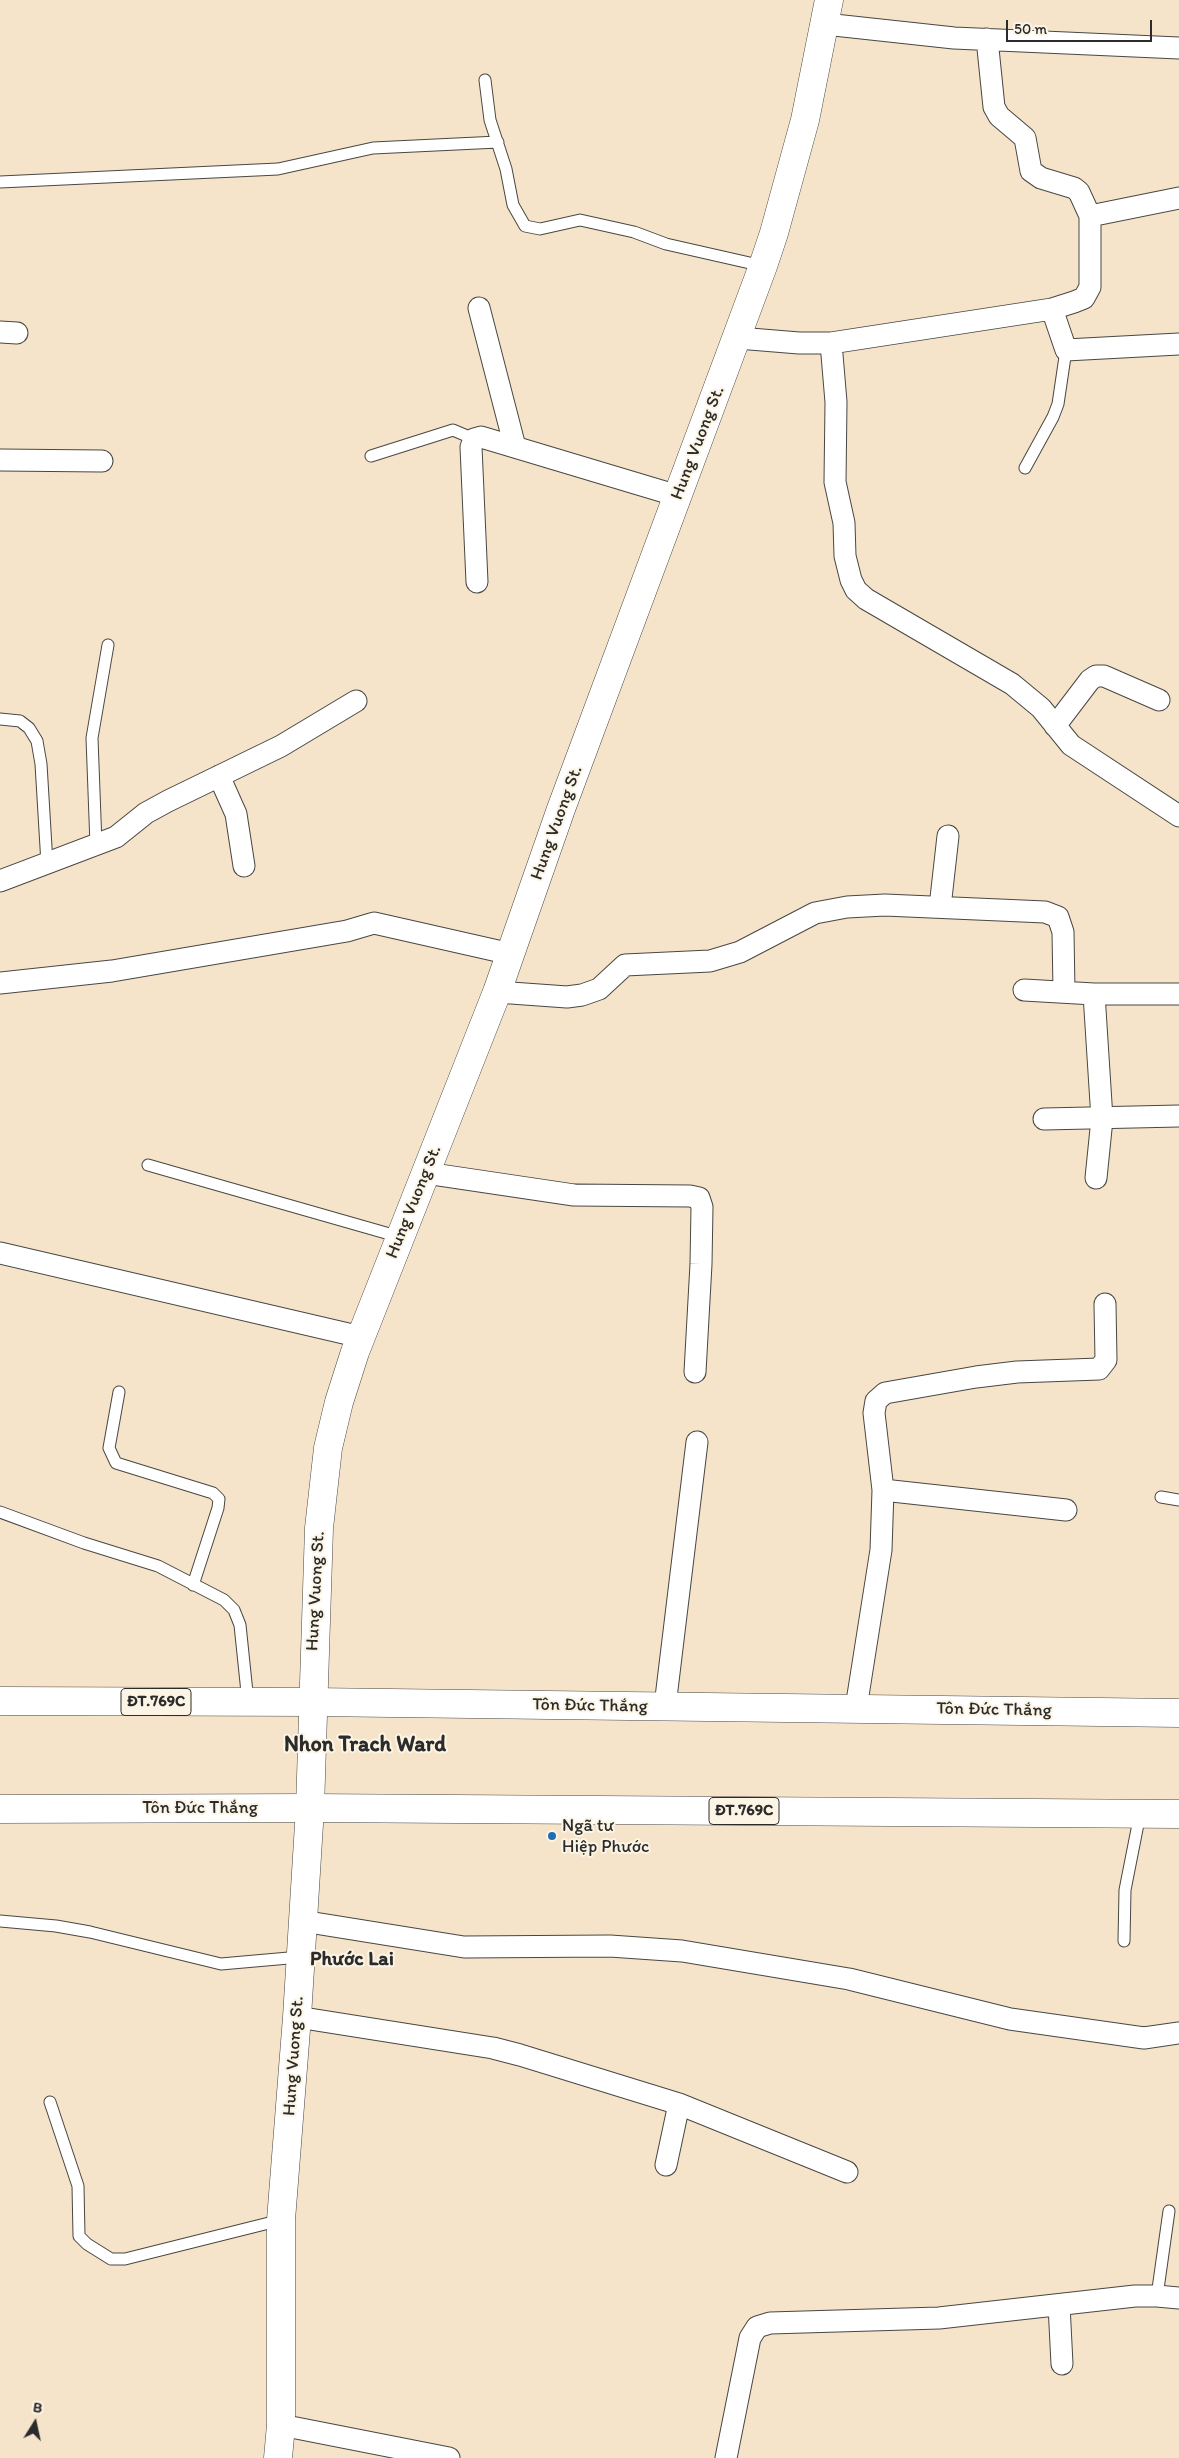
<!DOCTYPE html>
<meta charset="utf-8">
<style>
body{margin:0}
#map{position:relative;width:1179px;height:2458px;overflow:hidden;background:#f5e4c9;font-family:Itim,sans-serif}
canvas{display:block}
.north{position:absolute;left:10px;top:2398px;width:50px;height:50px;-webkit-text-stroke:4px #fcf5e5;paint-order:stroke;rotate:10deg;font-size:14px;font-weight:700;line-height:20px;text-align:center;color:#2b2b2b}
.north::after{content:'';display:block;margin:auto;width:18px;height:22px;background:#2b2b2b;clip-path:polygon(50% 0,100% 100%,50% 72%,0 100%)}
.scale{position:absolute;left:1006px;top:20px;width:146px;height:22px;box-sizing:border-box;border:2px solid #2b2b2b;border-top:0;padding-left:6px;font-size:15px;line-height:18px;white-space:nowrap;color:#2b2b2b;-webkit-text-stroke:4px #fcf5e5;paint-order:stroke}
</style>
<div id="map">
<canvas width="1179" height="2458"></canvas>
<div class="north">B</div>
<div class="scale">50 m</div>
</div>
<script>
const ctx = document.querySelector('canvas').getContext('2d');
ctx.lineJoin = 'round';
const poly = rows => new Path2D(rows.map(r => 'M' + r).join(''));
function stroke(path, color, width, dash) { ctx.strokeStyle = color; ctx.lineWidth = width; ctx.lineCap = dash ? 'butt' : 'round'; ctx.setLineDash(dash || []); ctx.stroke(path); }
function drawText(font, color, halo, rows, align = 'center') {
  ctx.font = font + ' Itim,sans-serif'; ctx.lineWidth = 4; ctx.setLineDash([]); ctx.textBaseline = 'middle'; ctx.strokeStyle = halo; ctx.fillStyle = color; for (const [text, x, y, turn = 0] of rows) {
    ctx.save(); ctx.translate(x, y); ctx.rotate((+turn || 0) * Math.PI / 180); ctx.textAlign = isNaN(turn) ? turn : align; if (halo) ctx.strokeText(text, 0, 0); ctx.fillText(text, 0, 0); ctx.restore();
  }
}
const lane = poly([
 [485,80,490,120,506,169,513,205,525,226,540,229,580,220,634,232,666,244,763,266],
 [0,182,278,169,373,148,498,142],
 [371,456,453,430,474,439],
 [1025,468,1053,417,1058,404,1066,350],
 [0,719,20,721,29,728,37,741,41,764,47,864],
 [96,845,92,738,108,645],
 [148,1165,400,1237],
 [119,1392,109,1448,116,1463,213,1493,219,1499,218,1508,193,1585],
 [1161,1497,1179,1500],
 [0,1512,84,1543,158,1566,224,1600,234,1610,240,1625,248,1702],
 [0,1921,56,1926,90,1932,221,1964,300,1957],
 [1124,1941,1125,1890,1140,1814],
 [50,2102,78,2186,79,2236,87,2244,111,2259,125,2259,281,2220],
 [1157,2296,1169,2211]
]);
const street = poly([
 [825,24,954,38,1179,48],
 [987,39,994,107,999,116,1025,138,1031,171,1041,178,1074,188,1079,192,1090,216],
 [479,308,515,447],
 [1052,309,1066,350,1179,344],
 [0,332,17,333],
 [738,338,799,343,831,343,1052,309,1074,302,1084,298,1090,287,1090,216,1179,198],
 [831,343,836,402,835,482,844,523,845,556,851,580,856,590,866,599,1012,684,1041,708,1071,745,1179,816],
 [0,460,102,461],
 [477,582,471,447,474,439,481,437,678,496],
 [1055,726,1090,680,1096,676,1104,676,1159,700],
 [219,776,236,814,244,866],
 [0,881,116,837,146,813,168,801,281,746,356,701],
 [940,907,948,836],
 [0,983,112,971,347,931,374,923,511,954],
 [1024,990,1094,994,1179,994],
 [497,992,567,997,582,995,599,989,625,965,710,961,740,952,815,913,847,907,885,905,1045,912,1058,917,1063,932,1064,991],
 [1094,994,1102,1119,1096,1178],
 [1044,1119,1179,1116],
 [426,1173,574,1195,690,1196,699,1198,702,1207,701,1264,695,1372],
 [0,1253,361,1337],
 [883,1490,1066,1510],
 [665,1706,697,1442],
 [856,1708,881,1550,883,1490,874,1413,876,1401,885,1393,976,1377,1017,1372,1099,1369,1106,1360,1105,1304],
 [302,1921,464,1947,610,1946,682,1951,849,1979,1010,2019,1144,2038,1179,2033],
 [297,2017,493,2048,520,2055,679,2104,847,2172],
 [666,2165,679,2104],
 [1059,2305,1062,2364],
 [281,2425,449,2458],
 [726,2458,750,2338,757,2327,770,2323,939,2318,1135,2296,1157,2296,1179,2298]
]);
const secondary = poly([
 [278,2458,281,2425,281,2220,297,2017,310,1808,319,1528,328,1448,339,1402,355,1352,497,992,561,809,763,266,774,233,805,120,829,0]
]);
const primary = poly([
 [0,1701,312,1702,1179,1713],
 [0,1809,310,1808,1179,1814]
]);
stroke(lane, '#494743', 13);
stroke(street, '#494743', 23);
stroke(secondary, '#494743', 29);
stroke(primary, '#494743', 29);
stroke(lane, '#fff', 11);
stroke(street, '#fff', 21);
stroke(secondary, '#fff', 28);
stroke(primary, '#fff', 28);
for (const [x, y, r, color] of [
 [552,1836,5,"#1f6fb2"]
]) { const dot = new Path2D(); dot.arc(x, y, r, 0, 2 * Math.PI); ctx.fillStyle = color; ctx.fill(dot); stroke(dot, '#fcf5e5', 2); }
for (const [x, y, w] of [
 [156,1702,70],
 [744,1811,70]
]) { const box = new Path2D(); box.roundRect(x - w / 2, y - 13.5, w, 27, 4); ctx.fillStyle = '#fcf5e5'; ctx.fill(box); stroke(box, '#2b2b2b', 1); }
drawText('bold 16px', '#2b2b2b', null, [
 ["ĐT.769C",156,1702],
 ["ĐT.769C",744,1811]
]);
drawText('18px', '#2b2b2b', '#fcf5e5', [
 ["Hung Vuong St.",698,443,-69],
 ["Hung Vuong St.",557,823,-70],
 ["Hung Vuong St.",414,1202,-68],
 ["Hung Vuong St.",316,1591,-87],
 ["Tôn Đức Thắng",590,1706,1],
 ["Tôn Đức Thắng",994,1710,1],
 ["Tôn Đức Thắng",200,1808],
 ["Hung Vuong St.",294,2056,-86]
]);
drawText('18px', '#2b2b2b', '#fcf5e5', [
 ["Ngã tư",562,1826],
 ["Hiệp Phước",562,1847]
], 'left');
drawText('bold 20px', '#2b2b2b', '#fcf5e5', [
 ["Phước Lai",352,1960]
]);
drawText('bold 22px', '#2b2b2b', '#fcf5e5', [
 ["Nhon Trach Ward",365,1745]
]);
</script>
